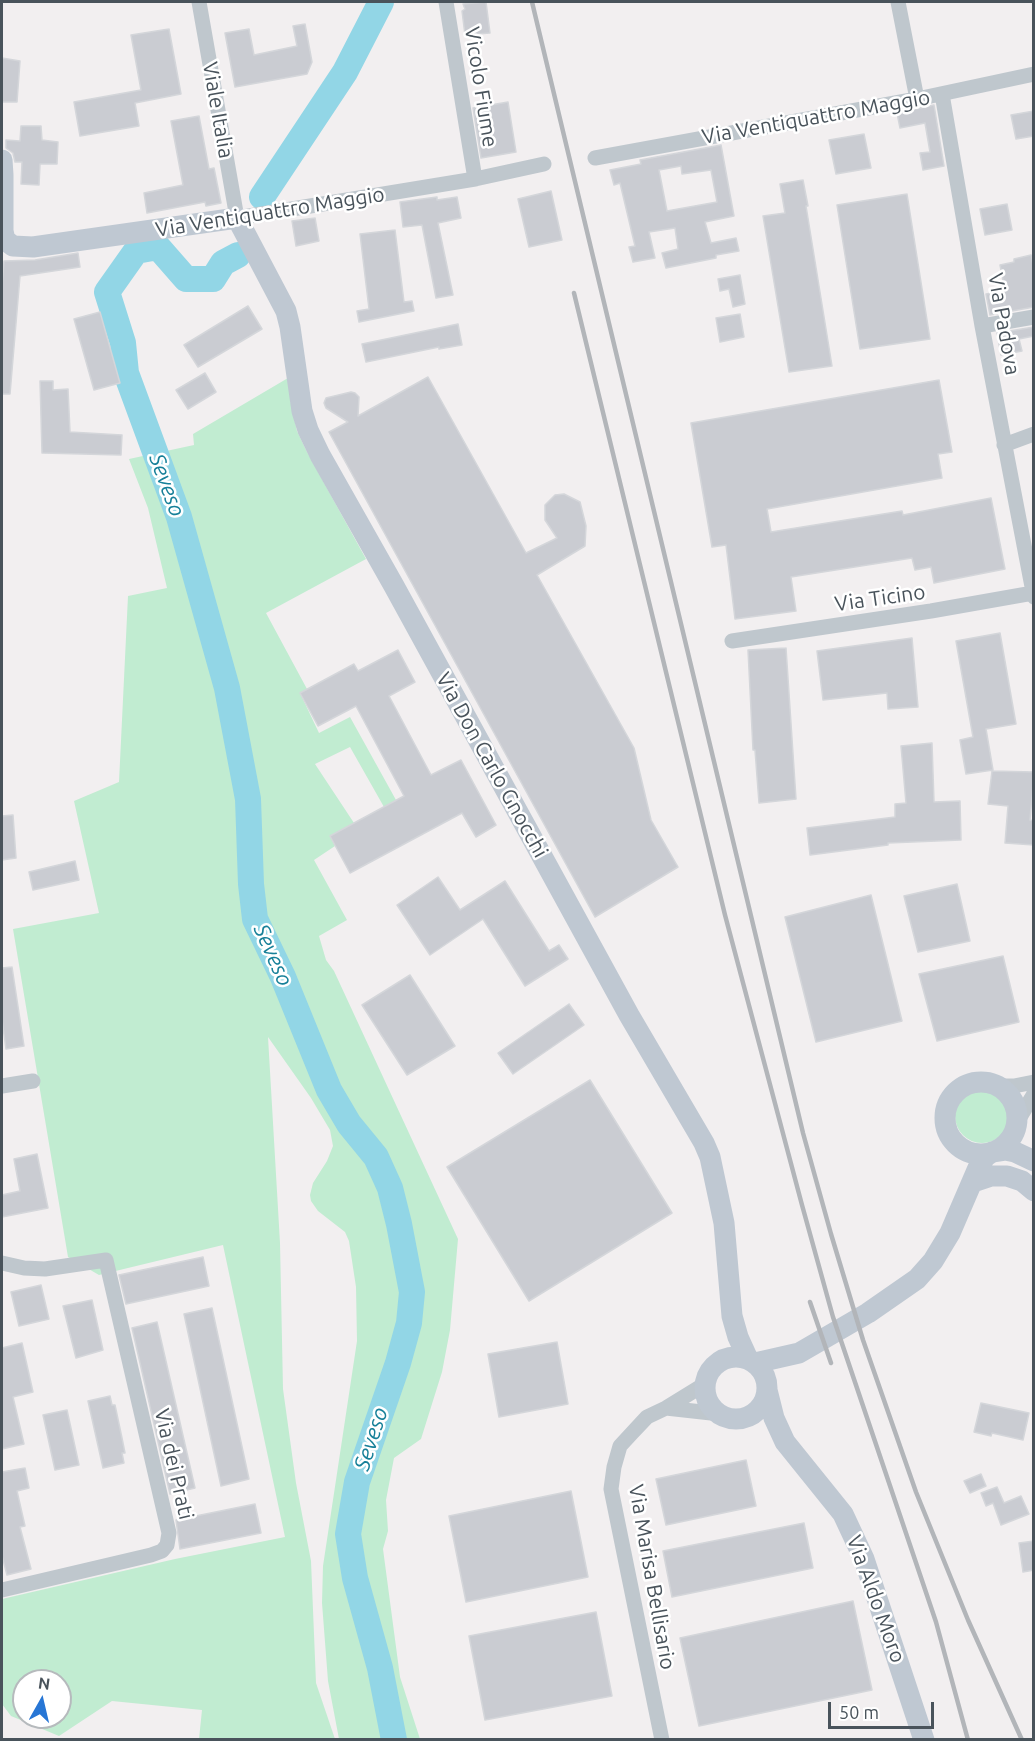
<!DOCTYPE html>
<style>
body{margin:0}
#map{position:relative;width:1035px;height:1741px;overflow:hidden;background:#f2eff0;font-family:Ubuntu,sans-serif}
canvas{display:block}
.frame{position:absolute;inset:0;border:3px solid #49535b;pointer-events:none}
.north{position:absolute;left:12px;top:1669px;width:60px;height:60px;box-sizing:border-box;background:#fff;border:2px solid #b6babd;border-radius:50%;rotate:8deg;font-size:16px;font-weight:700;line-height:24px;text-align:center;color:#49535b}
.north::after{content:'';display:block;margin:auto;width:21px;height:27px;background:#2776d5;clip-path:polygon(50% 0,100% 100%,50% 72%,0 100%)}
.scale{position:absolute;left:828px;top:1702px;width:106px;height:27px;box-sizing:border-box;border:3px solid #49535b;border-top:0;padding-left:8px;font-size:18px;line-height:21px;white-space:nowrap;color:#49535b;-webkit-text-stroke:4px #fff;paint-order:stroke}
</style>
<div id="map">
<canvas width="1035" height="1741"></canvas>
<div class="frame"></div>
<div class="north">N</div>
<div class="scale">50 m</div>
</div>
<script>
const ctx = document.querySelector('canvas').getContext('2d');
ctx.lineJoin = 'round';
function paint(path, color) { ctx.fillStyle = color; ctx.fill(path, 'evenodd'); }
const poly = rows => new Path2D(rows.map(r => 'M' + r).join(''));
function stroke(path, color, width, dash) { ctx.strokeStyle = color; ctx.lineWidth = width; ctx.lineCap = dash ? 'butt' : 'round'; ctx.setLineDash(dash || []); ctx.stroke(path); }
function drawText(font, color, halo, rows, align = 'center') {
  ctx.font = font + ' Ubuntu,sans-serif'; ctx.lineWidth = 5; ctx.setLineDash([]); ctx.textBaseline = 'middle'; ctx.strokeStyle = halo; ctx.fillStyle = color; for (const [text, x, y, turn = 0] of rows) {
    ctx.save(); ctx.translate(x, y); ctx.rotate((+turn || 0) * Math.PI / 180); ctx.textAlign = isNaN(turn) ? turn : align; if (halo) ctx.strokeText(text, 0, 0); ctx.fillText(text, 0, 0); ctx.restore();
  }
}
paint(poly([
 [288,378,291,404,297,431,307,452,366,559,266,613,307,689,300,693,319,733,350,717,396,800,384,807,350,747,315,764,354,823,330,836,335,846,314,860,347,920,319,936,326,960,334,971,458,1239,450,1330,442,1372,421,1439,394,1458,386,1500,388,1531,383,1549,400,1677,420,1739,339,1739,328,1681,322,1603,323,1566,357,1341,356,1287,349,1241,345,1232,318,1211,311,1201,310,1195,313,1183,327,1161,333,1146,330,1130,311,1098,268,1037,280,1243,283,1389,296,1483,311,1561,316,1683,335,1739,199,1739,202,1710,112,1701,59,1736,11,1716,2,1704,2,1599,175,1559,285,1537,223,1245,99,1275,68,1257,13,929,99,913,74,801,119,782,128,596,167,588,148,508,129,459,194,445,193,434],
 [24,1681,60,1681,60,1717,24,1717],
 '955 1116a27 27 0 1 1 54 0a27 27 0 1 1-54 0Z'
]), '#c1ecd1');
stroke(poly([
 [262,197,345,72,381,2],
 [238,255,223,263,213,279,186,279,158,247,136,251,107,292,123,343,126,373,179,517,227,688,248,799,251,884,255,919,283,977,329,1090,349,1124,376,1157,390,1188,399,1224,412,1292,409,1323,398,1363,357,1482,348,1534,355,1578,380,1668,394,1740]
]), '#92d6e6', 26);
const building = poly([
 [486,2,490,33,465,35,462,11,465,9,463,4,486,2],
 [305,24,312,62,307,74,235,87,225,33,249,29,254,55,297,46,293,26,305,24],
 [169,29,181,94,135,103,139,126,80,136,74,102,141,90,131,35,169,29],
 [2,58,20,61,17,102,2,102,2,58],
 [508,102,516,152,481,158,473,108,508,102],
 [934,105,944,166,923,170,920,153,930,152,925,123,900,128,897,113,934,105],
 [1034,111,1034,136,1016,139,1011,115,1034,111],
 [199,116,209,169,214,168,221,203,206,206,205,202,147,213,144,193,183,185,171,121,199,116],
 [21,126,41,126,42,140,58,142,57,164,40,164,39,185,21,184,22,162,15,162,13,153,6,148,6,140,20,141,21,126],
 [864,134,871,168,836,174,829,140,864,134],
 [721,145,734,216,705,222,711,243,736,238,739,251,716,255,716,258,666,268,662,253,678,249,675,228,649,232,655,258,633,262,629,247,635,246,620,183,614,185,610,170,641,164,640,160,721,145],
 [681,166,682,174,711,170,717,202,667,211,659,170,681,166],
 [803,180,808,206,806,206,832,366,789,372,763,216,785,213,780,184,803,180],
 [551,191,562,240,529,247,518,199,551,191],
 [907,194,930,339,860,349,837,205,907,194],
 [437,197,437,200,457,197,461,218,438,223,453,295,436,298,422,225,403,227,400,202,437,197],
 [1007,204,1012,230,985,235,980,209,1007,204],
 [315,218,319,241,296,246,292,221,315,218],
 [395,230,404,302,412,301,414,311,359,322,357,311,369,309,360,234,395,230],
 [78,253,80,267,20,276,10,394,2,394,2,286,4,261,35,260,78,253],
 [1031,255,1034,269,1034,307,990,315,986,294,1005,291,1000,265,1014,262,1014,259,1031,255],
 [740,275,745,304,733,307,729,289,720,291,718,279,740,275],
 [248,306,262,329,198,367,184,345,248,306],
 [100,312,120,383,94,390,74,319,100,312],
 [740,314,744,337,720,342,716,318,740,314],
 [458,324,462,345,439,349,439,347,366,362,362,344,458,324],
 [1034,327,1034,336,1019,339,1022,351,1001,355,997,333,1034,327],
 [205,373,216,392,188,409,176,390,205,373],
 [428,377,526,553,557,538,545,520,545,505,555,495,564,494,580,502,586,526,585,546,537,575,634,748,651,820,678,867,595,917,329,432,348,422,326,408,324,403,326,398,351,392,355,393,359,397,358,416,428,377],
 [939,380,952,452,938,454,942,478,767,509,771,532,902,511,903,515,991,498,1005,569,934,583,931,567,915,570,912,558,791,577,796,611,735,619,726,545,712,547,691,423,939,380],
 [40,381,53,381,53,390,68,389,70,432,122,435,121,455,42,453,40,381],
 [1000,633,1016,724,986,729,993,770,966,774,960,740,973,737,956,641,1000,633],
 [912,638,918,707,888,709,887,693,823,700,817,651,912,638],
 [786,648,796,799,759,803,755,750,753,750,748,650,786,648],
 [398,650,415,682,389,696,431,775,461,760,496,825,476,837,462,813,350,873,330,836,404,796,356,706,318,726,300,693,354,664,358,671,398,650],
 [932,743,934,802,960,801,961,840,888,843,888,845,810,855,807,828,895,817,895,804,906,803,901,746,932,743],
 [992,771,1034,772,1030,820,1034,821,1034,845,1005,843,1008,806,988,804,992,771],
 [13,815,16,858,2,860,2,816,13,815],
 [75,861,79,880,33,890,29,872,75,861],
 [438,877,460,910,505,881,549,951,559,945,568,959,525,986,483,919,430,955,397,905,438,877],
 [957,884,970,941,918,952,904,896,957,884],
 [871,895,902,1021,816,1042,785,917,871,895],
 [1003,956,1019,1022,937,1041,919,974,1003,956],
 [12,967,24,1046,6,1049,2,1020,2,968,12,967],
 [410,975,455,1046,407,1075,362,1005,410,975],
 [569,1004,584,1025,513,1074,498,1053,569,1004],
 [590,1080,672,1213,529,1301,447,1167,590,1080],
 [37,1154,48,1208,2,1217,2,1195,20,1191,14,1159,37,1154],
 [203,1257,209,1286,126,1304,119,1275,203,1257],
 [41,1285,49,1319,19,1326,11,1292,41,1285],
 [92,1300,103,1350,76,1358,63,1306,92,1300],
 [212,1308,249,1479,221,1486,184,1314,212,1308],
 [157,1322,195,1488,170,1494,132,1328,157,1322],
 [557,1342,568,1404,499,1417,488,1354,557,1342],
 [22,1343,33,1392,13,1397,24,1444,2,1449,2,1348,22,1343],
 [110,1396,112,1405,115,1405,122,1438,125,1453,122,1453,124,1463,103,1468,88,1401,110,1396],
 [981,1403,1029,1413,1023,1440,992,1433,991,1436,974,1432,981,1403],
 [67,1410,79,1465,55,1470,43,1415,67,1410],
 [746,1460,756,1506,666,1525,656,1479,746,1460],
 [25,1468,29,1488,17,1491,25,1526,20,1527,31,1569,7,1575,2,1556,2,1472,25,1468],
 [981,1474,986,1486,970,1493,964,1481,981,1474],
 [997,1487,1004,1503,1021,1496,1029,1514,1001,1525,993,1503,986,1506,981,1493,997,1487],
 [571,1491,588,1577,466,1602,449,1516,571,1491],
 [255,1504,261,1533,180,1549,176,1520,255,1504],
 [804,1523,813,1568,672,1597,663,1551,804,1523],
 [1034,1541,1034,1570,1023,1572,1019,1543,1034,1541],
 [853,1601,872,1690,699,1726,680,1638,853,1601],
 [596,1612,612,1696,485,1720,469,1636,596,1612]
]);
paint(building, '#caccd2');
stroke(building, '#d4d6da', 1.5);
stroke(poly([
 [199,2,237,218,475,179,544,164],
 [446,2,475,179],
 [898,2,917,99],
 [942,94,982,326,1034,597],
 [595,158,917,99,1034,74],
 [982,326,1034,317],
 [1004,445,1034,434],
 [732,641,931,611,1033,593],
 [2,1086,33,1081],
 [998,1086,1014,1086,1034,1082],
 [1017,1122,1034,1094],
 [2,1263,24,1268,45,1269,106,1260,169,1533,167,1545,162,1551,151,1555,2,1590],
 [666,1408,720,1414],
 [662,1740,611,1489,614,1467,620,1446,632,1433,647,1417,666,1408,705,1384]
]), '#bfc7cd', 15);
stroke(poly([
 [2,160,3,175,3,231,5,240,13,246,33,247,237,218,286,311,290,327,302,411,308,430,320,455,394,586,629,1015,704,1143,710,1157,724,1223,732,1316,738,1337,748,1359],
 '945 1118a36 36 0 1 1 72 0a36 36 0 1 1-72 0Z',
 [973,1182,991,1176,1007,1176,1022,1181,1034,1191],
 '705 1388a31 31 0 1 1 62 0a31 31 0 1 1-62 0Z',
 [755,1363,799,1353,868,1313,917,1279,933,1261,950,1233,978,1168,985,1157,992,1152,1005,1150,1015,1152,1034,1161],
 [767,1390,774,1418,785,1442,843,1514,864,1559,924,1740]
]), '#bfc8d2', 21);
stroke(poly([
 [532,2,803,1133,831,1234,863,1340,916,1492,968,1620,1022,1740],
 [574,293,725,915,802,1205,833,1317,936,1622,968,1740],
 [810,1302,831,1363]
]), '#b2b5b9', 4.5);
drawText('21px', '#49535b', '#fff', [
 ["Vicolo Fiume",481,87,81],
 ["Viale Italia",218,110,80],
 ["Via Ventiquattro Maggio",816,117,-10],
 ["Via Ventiquattro Maggio",270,212,-9],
 ["Via Padova",1004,324,80],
 ["Via Ticino",880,598,-8],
 ["Via Don Carlo Gnocchi",492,765,61],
 ["Via dei Prati",174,1464,77],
 ["Via Marisa Bellisario",652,1577,80],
 ["Via Aldo Moro",876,1599,70]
]);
drawText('italic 22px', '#178099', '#fff', [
 ["Seveso",167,485,70],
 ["Seveso",273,955,66],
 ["Seveso",371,1439,-72]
]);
</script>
